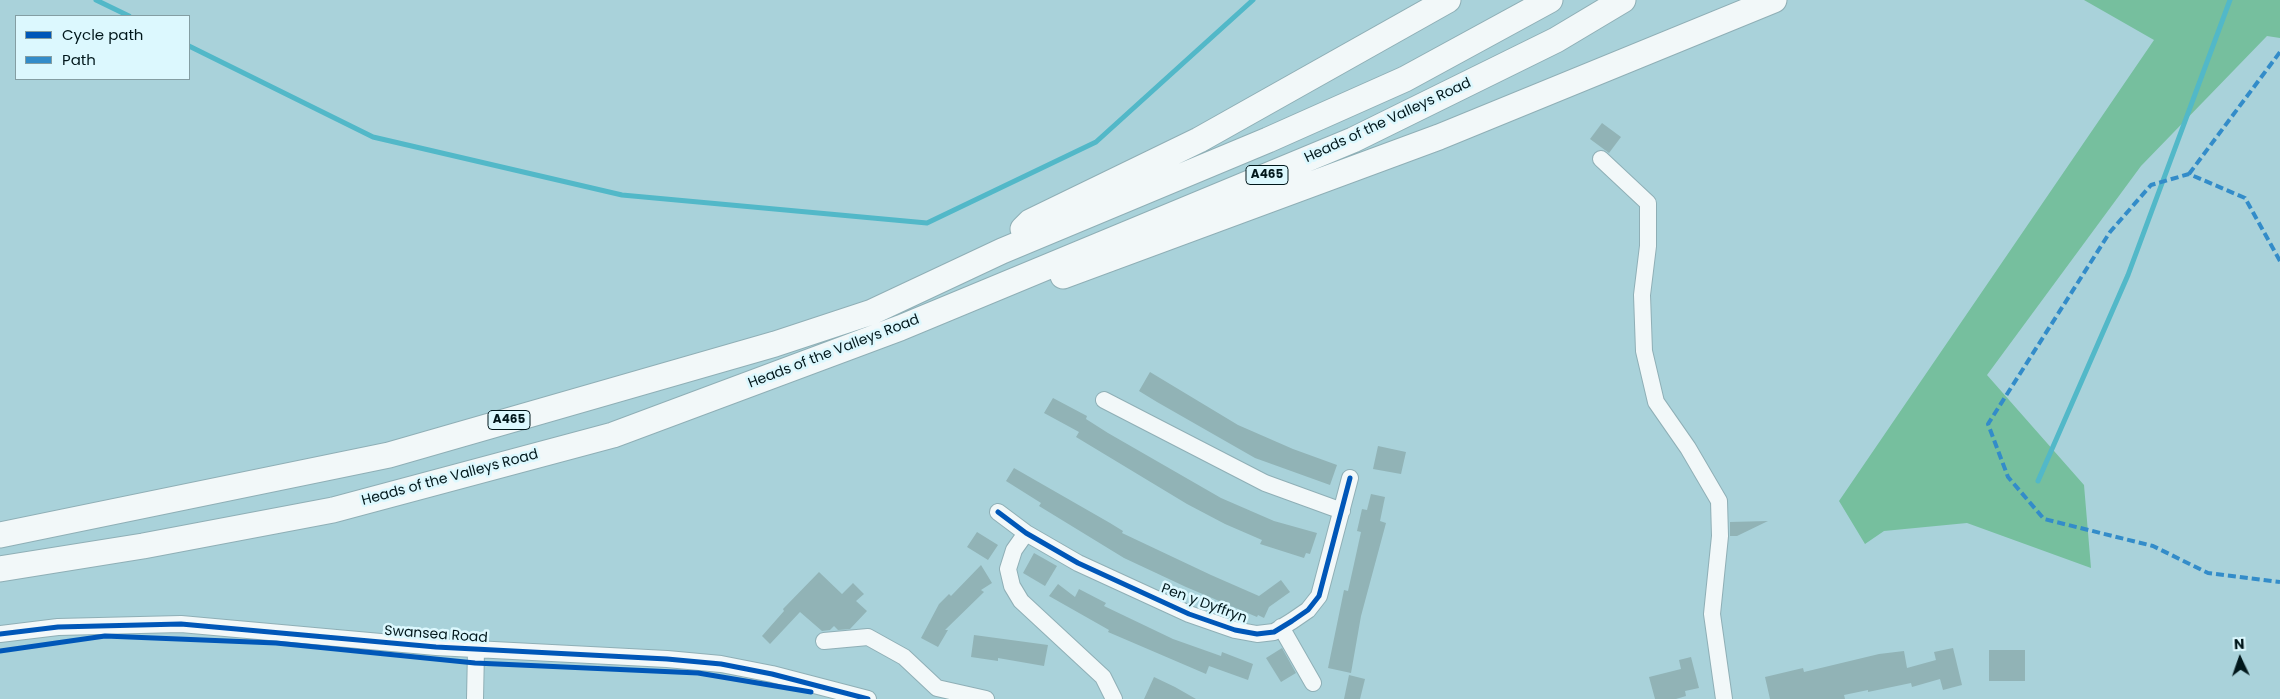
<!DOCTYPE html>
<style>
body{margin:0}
#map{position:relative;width:2280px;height:699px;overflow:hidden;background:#a9d2da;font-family:Poppins,sans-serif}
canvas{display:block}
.legend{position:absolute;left:15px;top:15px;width:175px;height:65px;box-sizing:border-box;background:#dcf8fe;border:1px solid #849ea3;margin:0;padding:6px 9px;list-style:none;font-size:15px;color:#01171b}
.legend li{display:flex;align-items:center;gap:10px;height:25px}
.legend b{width:25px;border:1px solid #849ea3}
.north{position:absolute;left:2215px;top:634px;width:50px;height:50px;-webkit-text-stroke:4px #dcf8fe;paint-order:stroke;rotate:357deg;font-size:14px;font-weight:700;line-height:20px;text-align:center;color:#01171b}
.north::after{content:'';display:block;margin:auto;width:18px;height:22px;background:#01171b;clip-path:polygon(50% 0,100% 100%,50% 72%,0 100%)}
</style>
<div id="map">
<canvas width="2280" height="699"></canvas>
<ul class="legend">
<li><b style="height:6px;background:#0057b8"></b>Cycle path</li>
<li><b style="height:6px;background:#338cc9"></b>Path</li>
</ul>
<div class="north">N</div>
</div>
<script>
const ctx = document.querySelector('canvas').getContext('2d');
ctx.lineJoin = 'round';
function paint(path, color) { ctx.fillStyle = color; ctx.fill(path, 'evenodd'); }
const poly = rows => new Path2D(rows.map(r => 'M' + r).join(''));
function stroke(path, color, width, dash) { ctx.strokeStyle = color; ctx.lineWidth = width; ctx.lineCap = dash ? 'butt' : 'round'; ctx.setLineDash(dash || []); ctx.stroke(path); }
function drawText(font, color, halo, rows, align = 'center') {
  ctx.font = font + ' Poppins,sans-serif'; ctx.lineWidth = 5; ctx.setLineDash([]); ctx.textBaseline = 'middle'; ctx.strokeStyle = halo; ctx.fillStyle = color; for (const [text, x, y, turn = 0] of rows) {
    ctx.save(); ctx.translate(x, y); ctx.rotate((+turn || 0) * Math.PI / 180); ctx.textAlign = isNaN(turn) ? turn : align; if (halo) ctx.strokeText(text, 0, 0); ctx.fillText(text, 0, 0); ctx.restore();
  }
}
paint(poly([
 [2084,0,2280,0,2280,38,2267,36,2141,166,1987,375,2084,485,2091,568,1967,523,1884,531,1865,544,1839,501,2154,40]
]), '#76bf9e');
stroke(poly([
 [96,0,129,16],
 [189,46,373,137,622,195,927,223,1096,142,1253,0],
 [2038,481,2128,275,2230,0]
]), '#52b8c8', 5);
paint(poly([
 [1602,123,1621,137,1609,153,1590,139],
 [1150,372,1238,425,1293,449,1337,465,1330,485,1255,458,1157,402,1139,391],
 [1053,398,1087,416,1086,419,1108,433,1221,498,1274,521,1317,533,1310,554,1306,553,1304,558,1260,544,1262,540,1225,524,1187,504,1076,437,1079,432,1044,413],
 [1378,446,1406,452,1401,474,1373,469],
 [1014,468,1110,523,1123,531,1122,533,1211,575,1259,596,1281,580,1290,592,1269,607,1264,618,1258,615,1257,617,1186,587,1124,558,1039,506,1041,503,1006,481],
 [1371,494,1385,497,1380,521,1386,523,1361,616,1351,673,1328,668,1344,590,1348,591,1354,564,1361,532,1357,531,1362,509,1367,510],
 [1768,521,1737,536,1730,536,1730,522],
 [977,532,998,545,988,560,967,547],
 [1034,553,1057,566,1045,586,1023,573],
 [981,565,992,583,981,590,984,592,945,630,948,630,938,647,921,638,939,604,949,594,951,596],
 [819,572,842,594,853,583,864,594,856,601,867,611,850,629,838,630,834,626,830,630,822,631,800,612,770,644,762,636,784,611,783,609],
 [1058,584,1075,597,1079,589,1106,603,1104,606,1173,639,1221,656,1222,652,1253,664,1248,680,1209,666,1206,674,1108,632,1109,630,1049,596],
 [974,635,1048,645,1044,666,998,658,998,661,971,657],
 [1282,648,1296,673,1281,682,1266,658],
 [1953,648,1962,685,1943,690,1940,679,1912,687,1911,683,1868,692,1868,690,1844,695,1845,699,1770,699,1765,677,1803,668,1804,672,1879,654,1904,651,1907,668,1936,660,1934,652],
 [1989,650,2025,650,2025,681,1989,681],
 [1691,657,1699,688,1685,691,1686,696,1676,699,1655,699,1649,677,1681,669,1679,660],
 [1349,675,1365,679,1360,699,1344,699],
 [1154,677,1175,687,1196,699,1144,699]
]), '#91b3b6');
const minor = poly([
 [1601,159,1648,203,1648,246,1642,295,1644,351,1656,402,1688,448,1719,501,1720,536,1712,614,1724,699],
 [1104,400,1265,483,1342,511],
 [998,512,1026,533,1078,563,1189,614,1235,630,1257,634,1274,632,1292,621,1308,610,1319,596,1350,478],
 [1026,533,1014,550,1008,569,1012,586,1021,601,1103,677,1114,699],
 [1281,627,1313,683],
 [0,634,58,627,181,624,436,647,667,659,721,664,772,674,868,699],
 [824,641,868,637,904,657,937,688,986,699],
 [475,699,476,650]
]);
const highway = poly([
 [1023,229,1030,222,1199,140,1448,0],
 [1063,276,1439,137,1774,0],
 [0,535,389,455,775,344,872,312,1002,251,1268,140,1405,79,1550,0],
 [0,569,143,546,333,510,613,435,900,328,1353,140,1556,40,1623,0]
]);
stroke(minor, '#8fafb6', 18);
stroke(highway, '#8fafb6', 27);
stroke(minor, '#f2f8f9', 16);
stroke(highway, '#f2f8f9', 25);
stroke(poly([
 [2189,174,2280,52],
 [2280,261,2245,198,2189,174,2151,185,2110,232,1988,424,2008,477,2044,519,2153,546,2208,573,2280,582]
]), '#338cc9', 4, [8, 4]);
stroke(poly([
 [998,512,1026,533,1078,563,1189,614,1235,630,1257,634,1274,632,1292,621,1308,610,1319,596,1350,478],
 [0,634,58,627,181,624,436,647,667,659,721,664,772,674,868,699],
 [0,651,105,636,276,643,475,663,698,673,811,692]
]), '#0057b8', 5);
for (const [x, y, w] of [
 [1267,175,42],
 [509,420,42]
]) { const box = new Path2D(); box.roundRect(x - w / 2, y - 9.5, w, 19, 4); ctx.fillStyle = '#dcf8fe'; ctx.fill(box); stroke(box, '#01171b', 1); }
drawText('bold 12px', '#01171b', null, [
 ["A465",1267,175],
 ["A465",509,420]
]);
drawText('14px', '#01171b', '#dcf8fe', [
 ["Heads of the Valleys Road",1388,121,-25],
 ["Heads of the Valleys Road",834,352,-21],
 ["Heads of the Valleys Road",450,478,-15],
 ["Pen y Dyffryn",1204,604,20],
 ["Swansea Road",436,635,4]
]);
</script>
